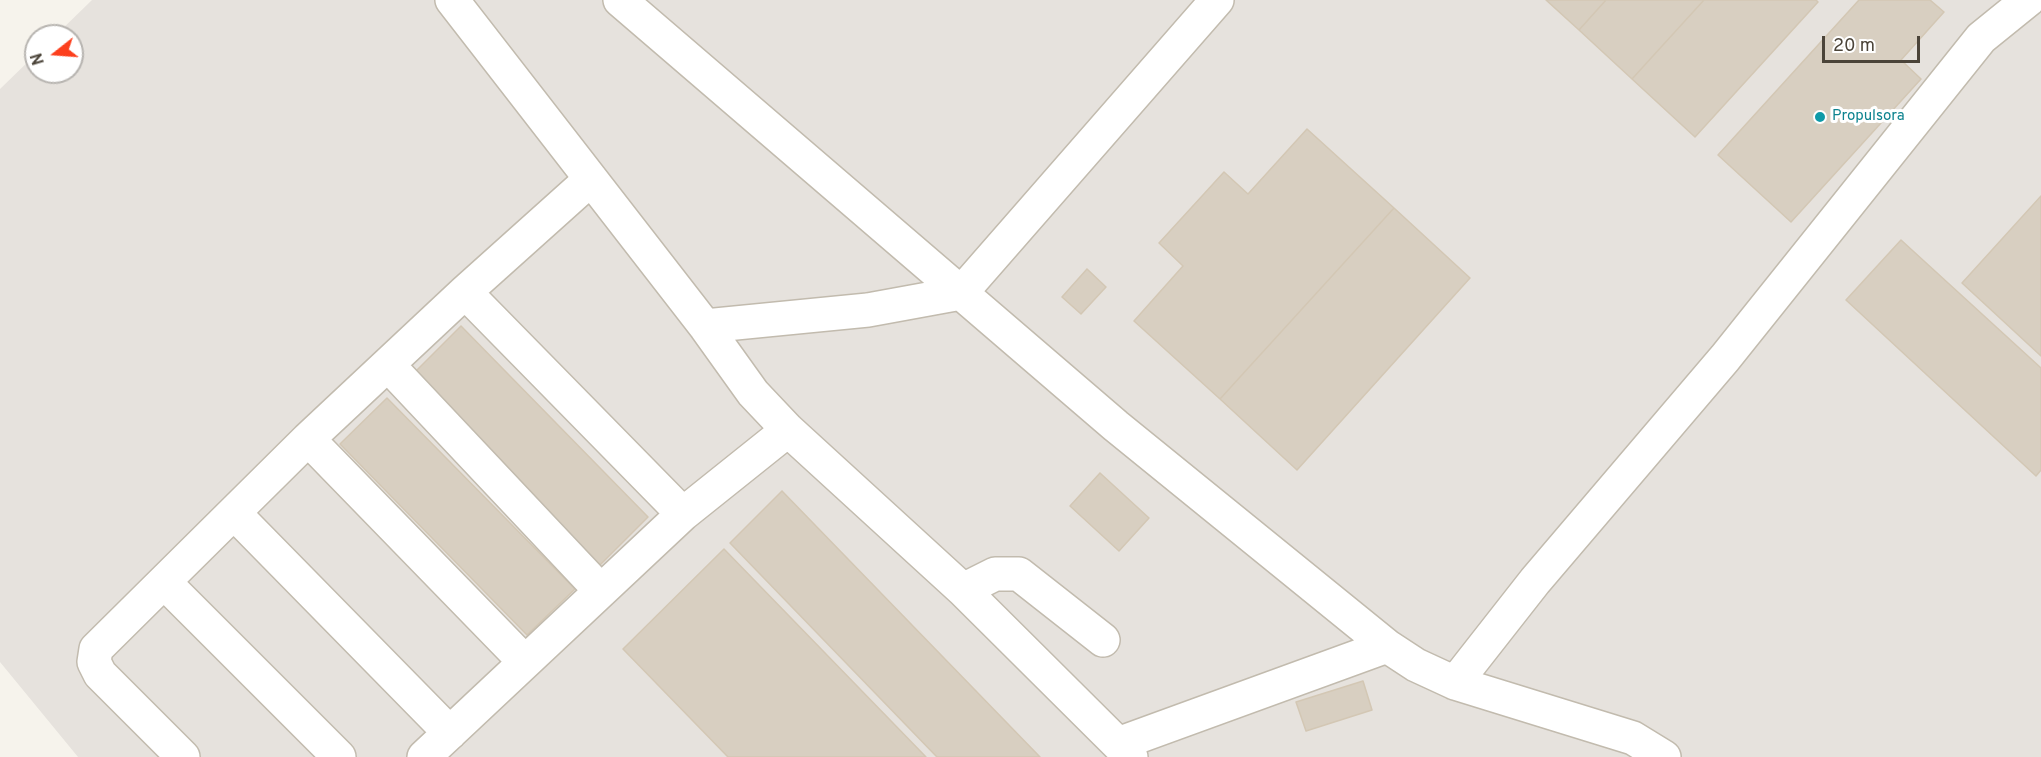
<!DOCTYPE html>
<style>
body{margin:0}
#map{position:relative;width:2041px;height:757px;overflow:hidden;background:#f6f3ec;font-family:Overpass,sans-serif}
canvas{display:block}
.north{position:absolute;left:24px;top:24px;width:60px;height:60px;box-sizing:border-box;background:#fff;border:2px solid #b7b4b0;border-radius:50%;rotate:253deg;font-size:16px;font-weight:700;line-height:24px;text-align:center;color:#4b4439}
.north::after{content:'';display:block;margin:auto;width:21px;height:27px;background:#fc3f1d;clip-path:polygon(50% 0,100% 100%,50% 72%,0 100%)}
.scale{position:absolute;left:1822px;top:36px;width:98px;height:27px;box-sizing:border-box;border:3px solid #4b4439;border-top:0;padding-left:8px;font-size:18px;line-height:21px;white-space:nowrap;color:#4b4439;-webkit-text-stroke:4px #fff;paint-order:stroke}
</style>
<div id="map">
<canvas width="2041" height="757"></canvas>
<div class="north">N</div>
<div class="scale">20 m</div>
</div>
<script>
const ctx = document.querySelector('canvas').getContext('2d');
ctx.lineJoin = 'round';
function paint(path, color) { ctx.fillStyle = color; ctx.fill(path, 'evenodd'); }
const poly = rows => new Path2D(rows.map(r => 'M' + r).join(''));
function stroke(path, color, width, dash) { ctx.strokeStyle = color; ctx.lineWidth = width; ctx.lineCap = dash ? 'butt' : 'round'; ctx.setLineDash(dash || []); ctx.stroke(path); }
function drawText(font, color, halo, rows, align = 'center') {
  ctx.font = font + ' Overpass,sans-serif'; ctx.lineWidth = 6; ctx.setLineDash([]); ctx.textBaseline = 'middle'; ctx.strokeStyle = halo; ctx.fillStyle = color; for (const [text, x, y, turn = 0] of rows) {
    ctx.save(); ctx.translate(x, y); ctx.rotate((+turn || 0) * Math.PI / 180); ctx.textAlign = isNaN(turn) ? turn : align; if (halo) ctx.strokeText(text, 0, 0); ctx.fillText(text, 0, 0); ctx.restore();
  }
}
paint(poly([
 [92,0,2041,0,2041,757,78,757,0,662,0,89,36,54,36,72,72,72,72,36,55,36]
]), '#e6e2dd');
const building = poly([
 [1546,0,1606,0,1579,30,1546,0],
 [1606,0,1704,0,1632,79,1579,30,1606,0],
 [1704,0,1816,0,1818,2,1695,137,1632,79,1704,0],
 [1859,0,1930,0,1944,12,1901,60,1921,79,1791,222,1718,155,1859,0],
 [1307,129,1394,208,1220,399,1134,321,1183,266,1159,243,1224,172,1248,194,1307,129],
 [2041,196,2041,356,1962,283,2041,196],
 [1394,208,1470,278,1297,470,1220,399,1394,208],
 [1901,240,2041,368,2041,470,2036,476,1846,300,1901,240],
 [1087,269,1106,287,1081,314,1062,297,1087,269],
 [461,326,648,517,600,565,413,374,461,326],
 [387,398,575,589,527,635,340,444,387,398],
 [1100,473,1149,518,1119,551,1070,506,1100,473],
 [782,491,1040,757,937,757,730,543,782,491],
 [724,549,926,757,728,757,623,649,724,549],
 [1363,681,1372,710,1306,731,1296,702,1363,681]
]);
paint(building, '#d8cfc1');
stroke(building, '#d3c7b4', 1.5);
const minor = poly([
 [452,0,705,326,753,393,788,430,963,590,1131,757],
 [620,0,1116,426,1387,646,1416,665,1455,683,1633,738,1664,757],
 [465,292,683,514],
 [705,326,868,310,961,293,1217,0],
 [388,365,601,591],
 [308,439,525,662],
 [234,513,450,733],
 [165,583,339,757],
 [963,590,995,574,1019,574,1103,640],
 [1455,683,1535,581,1725,358,1981,38,2028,0],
 [1118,744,1387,646],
 [183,757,100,674,94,662,96,649,308,439,465,292,591,179],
 [424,757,683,514,788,430]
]);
stroke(minor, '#c2bbae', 36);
stroke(minor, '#fff', 33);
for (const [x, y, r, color] of [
 [1820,117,6,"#0f9aa8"]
]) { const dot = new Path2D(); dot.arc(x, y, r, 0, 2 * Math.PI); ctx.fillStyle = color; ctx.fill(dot); stroke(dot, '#fff', 2); }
drawText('15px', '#0d838f', '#fff', [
 ["Propulsora",1832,117]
], 'left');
</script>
